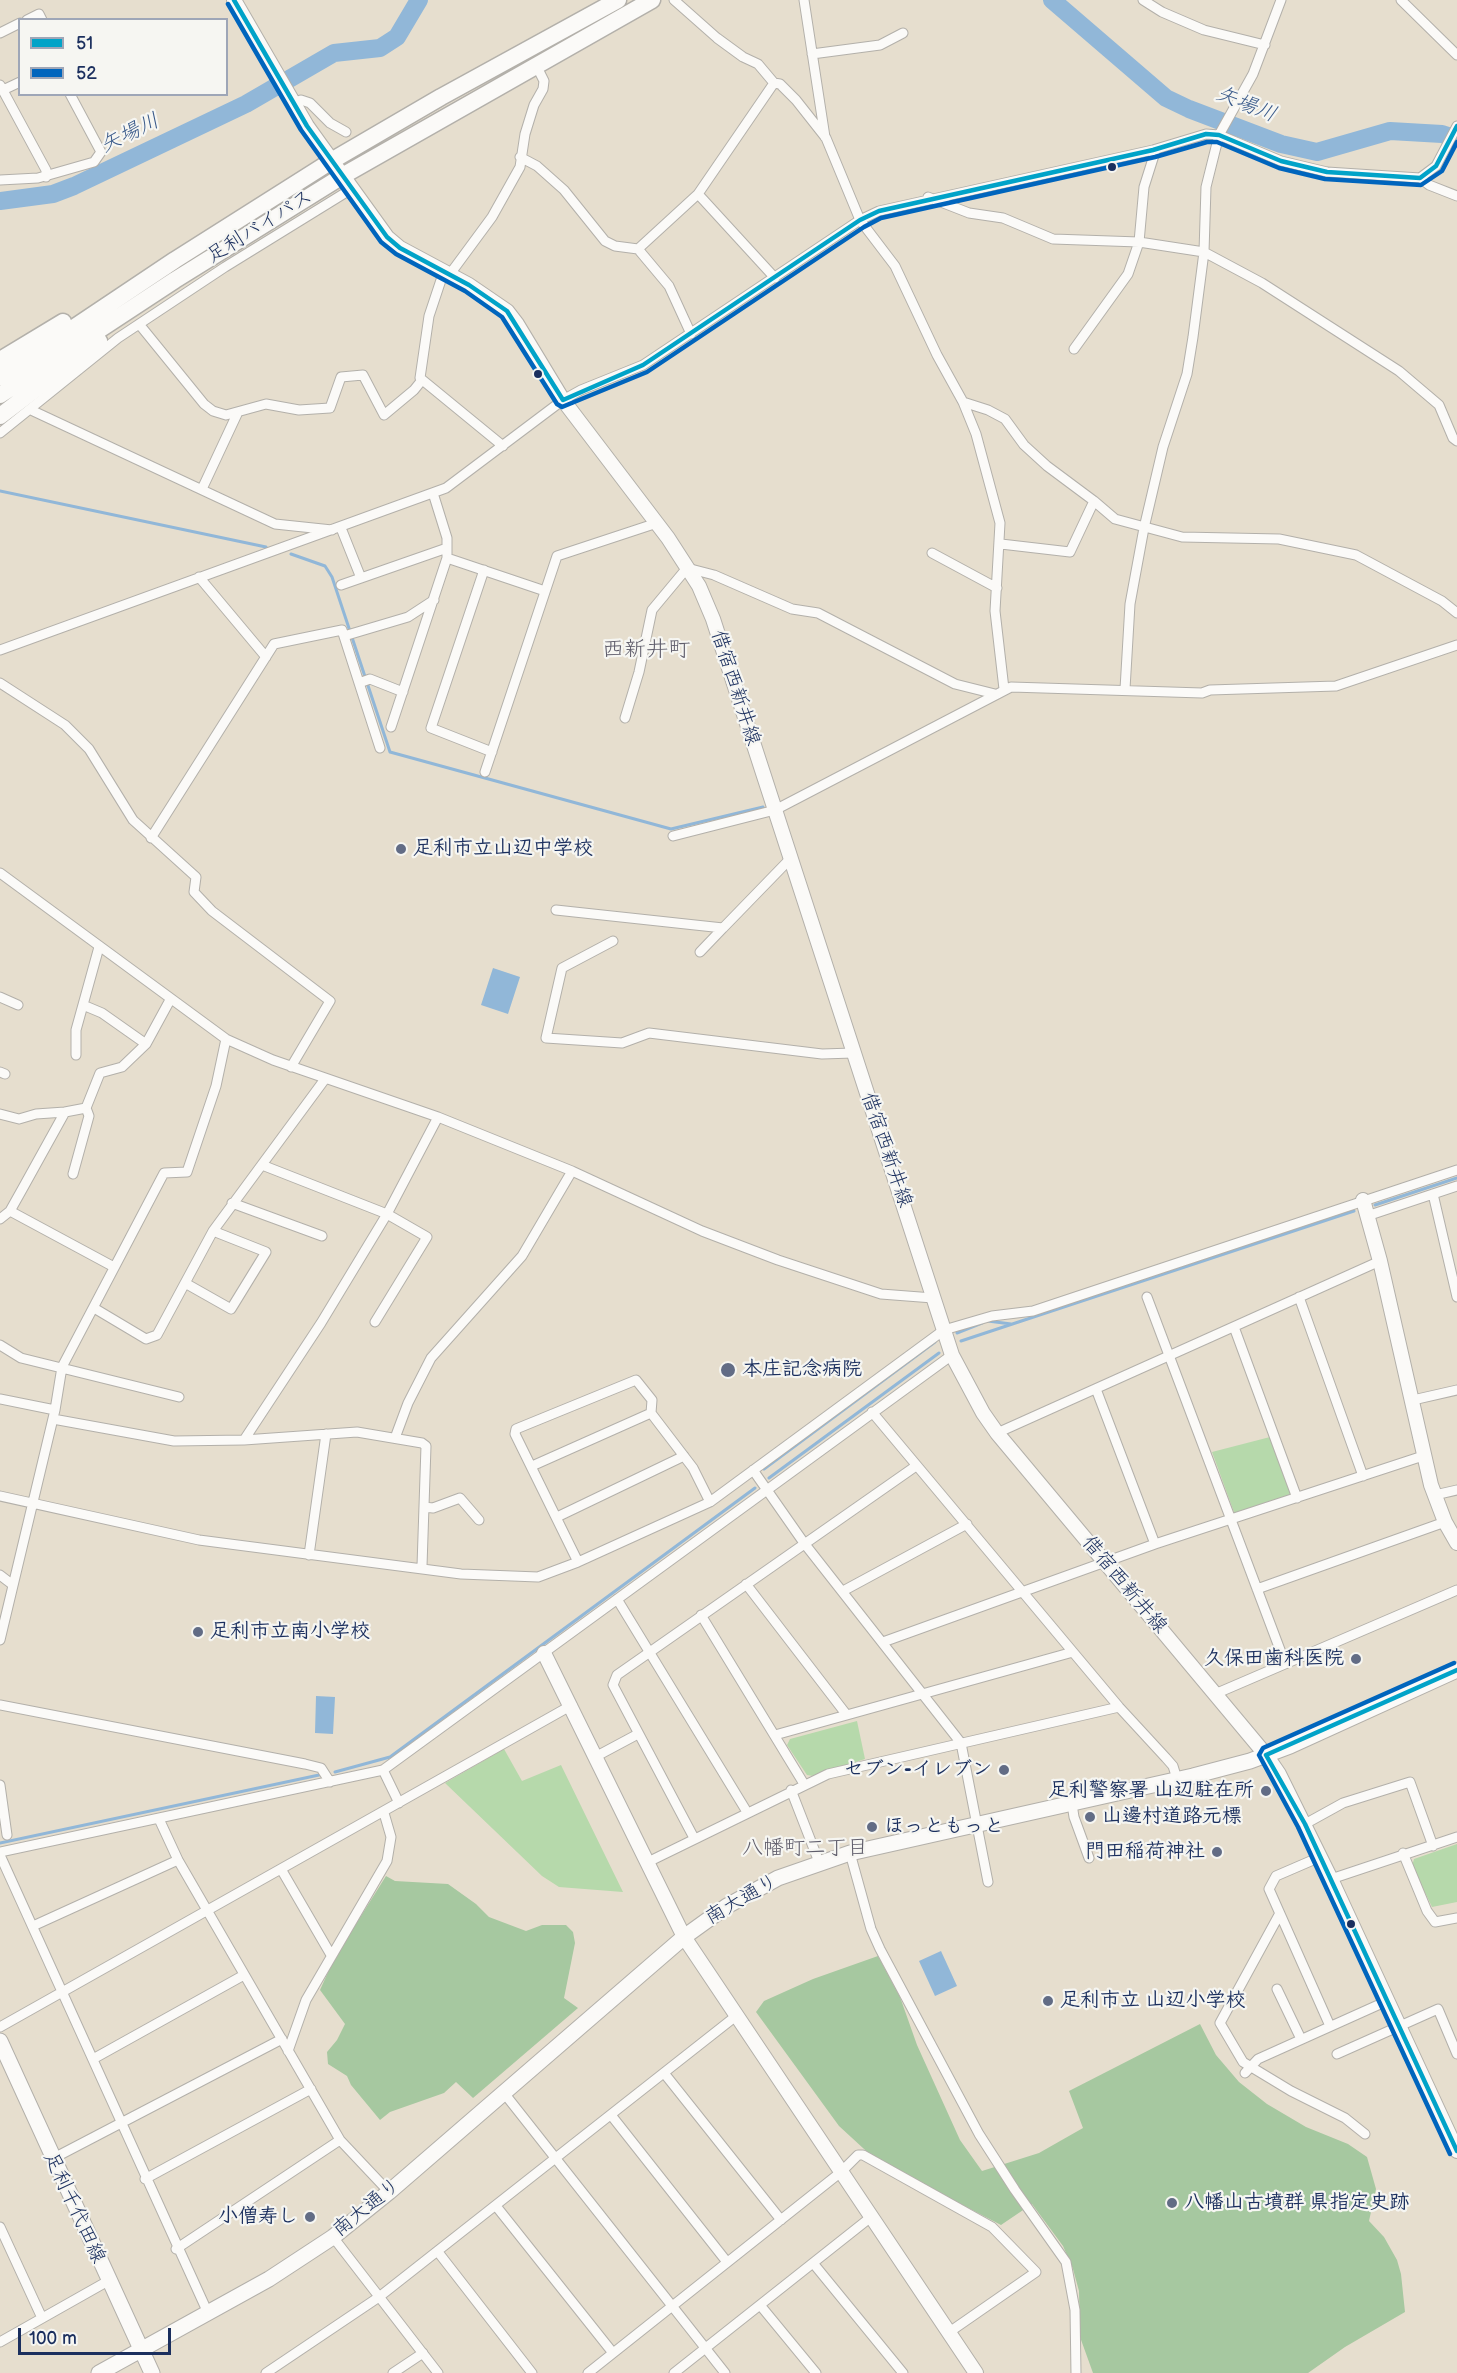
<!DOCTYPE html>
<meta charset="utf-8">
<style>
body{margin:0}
#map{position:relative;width:1457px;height:2373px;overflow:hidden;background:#e6dece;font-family:"Balsamiq Sans",sans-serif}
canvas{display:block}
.legend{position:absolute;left:18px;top:18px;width:210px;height:78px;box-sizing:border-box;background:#f6f6f2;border:2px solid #9ea6b7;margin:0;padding:8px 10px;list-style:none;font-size:18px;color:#1b2f5e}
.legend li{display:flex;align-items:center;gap:12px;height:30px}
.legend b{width:30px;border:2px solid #9ea6b7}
.scale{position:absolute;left:18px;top:2328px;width:153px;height:27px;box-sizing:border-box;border:3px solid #1b2f5e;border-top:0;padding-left:8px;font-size:18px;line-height:21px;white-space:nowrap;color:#1b2f5e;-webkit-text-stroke:4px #f6f6f2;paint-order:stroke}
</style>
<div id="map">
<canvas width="1457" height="2373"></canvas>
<ul class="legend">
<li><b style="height:8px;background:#01a3c8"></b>51</li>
<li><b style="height:8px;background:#0065bd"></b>52</li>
</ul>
<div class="scale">100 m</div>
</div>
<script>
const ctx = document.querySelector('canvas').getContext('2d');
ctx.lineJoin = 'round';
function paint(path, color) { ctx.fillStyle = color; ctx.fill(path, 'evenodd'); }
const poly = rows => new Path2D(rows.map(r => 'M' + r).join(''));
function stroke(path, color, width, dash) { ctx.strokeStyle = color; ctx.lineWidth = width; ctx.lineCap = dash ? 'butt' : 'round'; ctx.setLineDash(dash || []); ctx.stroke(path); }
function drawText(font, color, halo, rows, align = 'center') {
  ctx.font = font + ' "Balsamiq Sans","Klee One",sans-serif'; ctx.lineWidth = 4.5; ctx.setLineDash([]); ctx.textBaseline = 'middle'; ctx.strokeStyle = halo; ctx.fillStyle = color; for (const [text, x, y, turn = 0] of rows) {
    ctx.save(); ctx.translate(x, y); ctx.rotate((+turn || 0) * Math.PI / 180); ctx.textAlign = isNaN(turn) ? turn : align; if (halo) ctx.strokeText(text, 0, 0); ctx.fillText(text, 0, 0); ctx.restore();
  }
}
paint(poly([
 [1270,1437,1291,1495,1235,1515,1212,1452],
 [857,1721,865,1759,813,1776,807,1775,787,1745,790,1739],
 [504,1749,522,1781,561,1765,623,1892,559,1887,542,1876,445,1783],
 [1457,1844,1457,1902,1432,1907,1412,1866,1414,1859]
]), '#b6d9ab');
paint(poly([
 [386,1876,395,1881,448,1884,476,1904,489,1917,526,1931,542,1925,566,1925,573,1932,575,1943,564,1998,578,2008,473,2098,456,2082,444,2093,390,2112,380,2120,351,2085,347,2076,328,2064,327,2052,337,2040,345,2024,320,1990,334,1959],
 [878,1956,900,1997,917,2045,960,2140,982,2171,1039,2153,1083,2128,1069,2091,1200,2024,1216,2055,1239,2082,1267,2104,1306,2127,1348,2144,1367,2157,1376,2189,1369,2221,1384,2237,1397,2260,1401,2274,1405,2312,1345,2347,1308,2373,1093,2373,1080,2337,1079,2291,1073,2269,1063,2246,1032,2204,1001,2225,876,2160,839,2126,756,2012,764,2001,813,1979]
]), '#a6c8a0');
paint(poly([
 [493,968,520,977,508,1014,481,1005],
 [316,1696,335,1697,333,1734,315,1733],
 [941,1951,957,1986,935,1996,919,1961]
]), '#91b7d8');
stroke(poly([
 [0,491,266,547],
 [291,554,325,566,332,577,390,752,671,829,763,807],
 [1375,1205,1457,1178],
 [988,1321,1011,1324],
 [957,1333,982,1323],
 [961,1341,1354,1211],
 [764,1469,935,1342],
 [769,1478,939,1353],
 [335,1772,390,1757,755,1488],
 [0,1843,319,1775]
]), '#91b7d8', 3);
stroke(poly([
 [1052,0,1166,98,1189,109,1281,144,1317,152,1390,131,1442,134,1457,139],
 [0,201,53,194,74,186,246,104,334,53,380,48,397,37,419,0]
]), '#91b7d8', 18);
const street = poly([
 [674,0,717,38,743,57,758,64,774,83,780,84,796,100,826,138,860,220,895,266,937,355,963,402,976,434,1000,523,995,611,1004,689],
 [804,0,825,137],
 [1143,0,1162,12,1204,30,1265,45],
 [1401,0,1457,55],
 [27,20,39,14,42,20],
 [0,33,20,23],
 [812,54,880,45,903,33],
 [0,85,46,170,46,177],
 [3,90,20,82],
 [293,103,301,100,310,103,330,123,346,132],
 [520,157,537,166,564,190,605,241,615,246,638,249,669,286,691,334],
 [1420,178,1429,185,1457,196],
 [0,180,38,178,94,162,101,152,70,94],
 [698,194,775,278],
 [928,197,969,213,1003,218,1053,239,1139,242,1204,252,1262,283,1399,371,1439,405,1453,438,1457,441],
 [638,249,698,194,774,83],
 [444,271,429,316,420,378,503,446],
 [450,274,492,217,520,167,525,134,534,105,543,89,544,81,536,65],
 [139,324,204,404,213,411,226,415,266,404,299,410,330,408,341,377,363,375,384,415,414,390,422,380],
 [1074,349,1128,274,1139,242,1144,187,1156,149],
 [963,402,988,410,1005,419,1024,445,1047,466,1094,501,1070,552,1001,544],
 [31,410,275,524,332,530],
 [0,433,118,338,225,267,353,188],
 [202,489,238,412],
 [1094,501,1115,519,1182,537,1279,539,1356,555,1442,601,1457,613],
 [341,528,361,578],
 [932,553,997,588],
 [447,558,545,591],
 [484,570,431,728,492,752],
 [199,577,266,657],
 [341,585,447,548],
 [344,636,408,617,434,600],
 [0,650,446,488,563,400,581,390,643,365,860,220,879,211,1153,150,1206,134,1219,135,1281,161,1327,172,1420,178,1436,166,1457,126],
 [0,683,65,725,89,749,133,820,196,877,194,892,212,911,330,1001,291,1067],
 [359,683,370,679,403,692],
 [1125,689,1130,604,1144,528,1163,447,1187,374,1193,337,1204,252,1206,187,1219,135,1253,74,1281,0],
 [625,718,639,672,652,610,687,568,714,575,792,609,818,613,955,684,995,694],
 [391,727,447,558,447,538,433,493],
 [485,772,557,556,657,523],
 [673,836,775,810,1011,687,1202,693,1210,690,1336,686,1457,645],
 [151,838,274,644,342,630,380,748],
 [0,873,226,1039,273,1060,438,1117,572,1171,702,1231,778,1260,881,1294,933,1298],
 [556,910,723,928,790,859],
 [613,941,562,968,546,1038,622,1043,649,1033,822,1054,853,1053],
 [700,952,723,928],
 [0,997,18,1005],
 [83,1005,102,1013,146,1044],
 [76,1055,76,1030,99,947],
 [0,1072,5,1074],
 [0,1114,19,1119,36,1114,65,1112],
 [262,1165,387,1214,427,1237,375,1322],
 [73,1174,89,1116,86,1108],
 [1433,1194,1457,1297],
 [232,1203,322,1236],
 [10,1211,114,1267],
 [1367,1216,1457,1186],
 [0,1219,10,1211,24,1186,65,1112,86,1108,100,1073,122,1067,146,1044,170,1000],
 [185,1283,231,1309,266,1252,213,1231],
 [1147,1297,1285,1663],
 [1299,1297,1363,1476],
 [94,1308,146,1339,157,1335,213,1231,325,1079],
 [1234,1327,1297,1498],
 [0,1345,21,1358,179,1397],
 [1096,1389,1155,1544],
 [0,1399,55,1410],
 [1413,1400,1457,1390],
 [872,1412,1119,1707,1166,1758,1173,1766,1177,1779],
 [53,1419,174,1441,244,1440,357,1432,422,1443,426,1446,422,1566],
 [997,1433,1380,1261],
 [395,1438,408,1403,431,1358,522,1256,572,1171],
 [244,1440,321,1323,387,1214,438,1117],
 [532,1466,651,1413],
 [753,1470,804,1543,961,1743,988,1882],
 [1435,1495,1457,1490],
 [0,1496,199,1540,461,1574,538,1577,578,1562,710,1502,944,1330,992,1316,1033,1311,1457,1170],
 [424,1507,433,1508,460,1498,479,1520],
 [557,1517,684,1456],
 [309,1555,326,1434],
 [578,1562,515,1434,516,1429,636,1380,652,1400,651,1413,693,1468,710,1502],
 [0,1575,13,1585],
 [746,1584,846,1714],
 [1257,1589,1445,1522],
 [843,1591,967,1524],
 [617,1599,747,1812],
 [701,1615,804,1784],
 [0,1640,55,1410,62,1367,164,1173,187,1172,216,1086,226,1039],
 [883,1642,1155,1544,1426,1455],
 [1215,1694,1457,1590],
 [0,1705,305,1764,321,1768,330,1782],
 [775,1735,1073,1652],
 [595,1757,638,1734],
 [383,1770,399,1803],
 [0,1785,7,1835],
 [791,1790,819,1862],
 [1072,1804,1074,1817,1089,1858],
 [159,1819,178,1860,340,2140,389,2192],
 [1305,1824,1343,1803,1410,1782,1433,1846],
 [694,1838,613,1685,617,1675,916,1466],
 [0,1852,383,1770,952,1355],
 [850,1853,871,1929,880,1949,979,2134,1015,2190,1066,2262,1075,2310,1076,2373],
 [1403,1853,1427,1911,1435,1922,1457,1918],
 [0,1855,208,2313],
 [1320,1857,1276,1876,1269,1889,1330,2026],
 [648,1862,828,1774,1119,1707],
 [281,1869,331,1955],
 [1331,1879,1457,1837],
 [1279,1915,1220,2023,1243,2062,1291,2091,1345,2118,1365,2134],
 [33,1926,178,1860],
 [1277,1989,1301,2039],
 [0,2027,572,1705],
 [288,2051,306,2000,387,1861,391,1837,384,1813],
 [1337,2054,1438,2009,1457,2054],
 [93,2059,244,1975],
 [664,2073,781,2220],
 [1245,2073,1258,2059,1387,2001],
 [504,2093,725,2373],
 [611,2115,727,2262],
 [52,2159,282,2039],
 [145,2179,311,2089],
 [496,2206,613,2353],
 [0,2227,42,2318],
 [333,2237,438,2373],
 [176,2249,340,2140],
 [438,2252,532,2373],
 [813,2263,903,2373],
 [760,2305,816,2373],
 [0,2342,108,2281],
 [266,2373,379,2297,736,2016],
 [393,2373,423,2353],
 [588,2373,841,2172,858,2155,863,2155,992,2227,1036,2272,948,2333],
 [674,2373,871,2217]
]);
const secondary = poly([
 [234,0,307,126,387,237,400,248,469,285,507,311,517,324,563,400,668,538,699,586,713,619,952,1355,983,1413,997,1433,1266,1755,1279,1774,1331,1879,1457,2151],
 [1363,1200,1380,1261,1431,1485,1445,1522,1457,1543],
 [544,1653,684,1937,976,2373]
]);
const primary = poly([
 [0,2041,152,2373],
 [99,2373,269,2279,333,2237,389,2192,684,1937,727,1906,778,1878,850,1853,1193,1776,1250,1761,1290,1746,1457,1670]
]);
const highway = poly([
 [0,360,63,322],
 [0,377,175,260,333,160,441,97,618,0],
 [0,395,175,280,344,175,652,0],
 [0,416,99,341]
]);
stroke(street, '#b3b0aa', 11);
stroke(secondary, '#b3b0aa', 16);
stroke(primary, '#b3b0aa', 17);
stroke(highway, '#b3b0aa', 19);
stroke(street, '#fbfaf8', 9);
stroke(secondary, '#fbfaf8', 14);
stroke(primary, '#fbfaf8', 15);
stroke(highway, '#fbfaf8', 16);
stroke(poly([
 [234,0,307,126,387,237,400,248,469,285,507,311,563,400,643,365,860,220,879,211,1153,150,1206,134,1219,135,1281,161,1327,172,1420,178,1436,166,1457,126],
 [1457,1670,1266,1755,1305,1824,1457,2151]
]), '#01a3c8', 4.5);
stroke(poly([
 [228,4,301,130,381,242,396,254,465,291,502,317,557,404,562,407,647,372,864,227,881,218,1155,157,1207,142,1217,142,1279,168,1325,179,1421,185,1442,171,1457,142],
 [1450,2154,1298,1827,1259,1755,1263,1748,1454,1663]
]), '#0065bd', 4.5);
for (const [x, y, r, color] of [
 [1112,167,5,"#1b2f5e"],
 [538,374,5,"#1b2f5e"],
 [401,849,6,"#626c85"],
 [728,1370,8,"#626c85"],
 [198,1632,6,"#626c85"],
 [1356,1659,6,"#626c85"],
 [1004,1770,6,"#626c85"],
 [1266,1791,6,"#626c85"],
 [1090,1817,6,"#626c85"],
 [872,1827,6,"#626c85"],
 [1217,1852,6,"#626c85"],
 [1351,1924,5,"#1b2f5e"],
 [1048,2001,6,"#626c85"],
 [1172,2203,6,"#626c85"],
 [310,2217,6,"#626c85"]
]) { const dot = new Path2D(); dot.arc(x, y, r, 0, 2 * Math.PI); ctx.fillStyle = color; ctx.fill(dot); stroke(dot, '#f6f6f2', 2); }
drawText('20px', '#1b2f5e', '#f6f6f2', [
 ["足利バイパス",260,227,-32],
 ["借宿西新井線",735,688,72],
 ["借宿西新井線",886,1150,71],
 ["借宿西新井線",1124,1585,50],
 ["南大通り",742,1900,-30],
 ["足利千代田線",74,2208,65],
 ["南大通り",367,2208,-39]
]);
drawText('bold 20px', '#1b2f5e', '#f6f6f2', [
 ["足利市立山辺中学校",413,849],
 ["本庄記念病院",742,1370],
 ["足利市立南小学校",210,1632],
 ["久保田歯科医院",1344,1659,"right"],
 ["セブン-イレブン",992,1770,"right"],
 ["足利警察署 山辺駐在所",1254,1791,"right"],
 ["山邊村道路元標",1102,1817],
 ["ほっともっと",884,1827],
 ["門田稲荷神社",1205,1852,"right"],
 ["足利市立 山辺小学校",1060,2001],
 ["八幡山古墳群 県指定史跡",1184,2203],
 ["小僧寿し",298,2217,"right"]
], 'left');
drawText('italic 21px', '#38598a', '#f6f6f2', [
 ["矢場川",1246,105,22],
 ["矢場川",130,134,-26]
]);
drawText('21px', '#5f5d6b', '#f6f6f2', [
 ["八幡町二丁目",805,1849]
]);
drawText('22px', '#5f5d6b', '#f6f6f2', [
 ["西新井町",646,650]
]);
</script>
